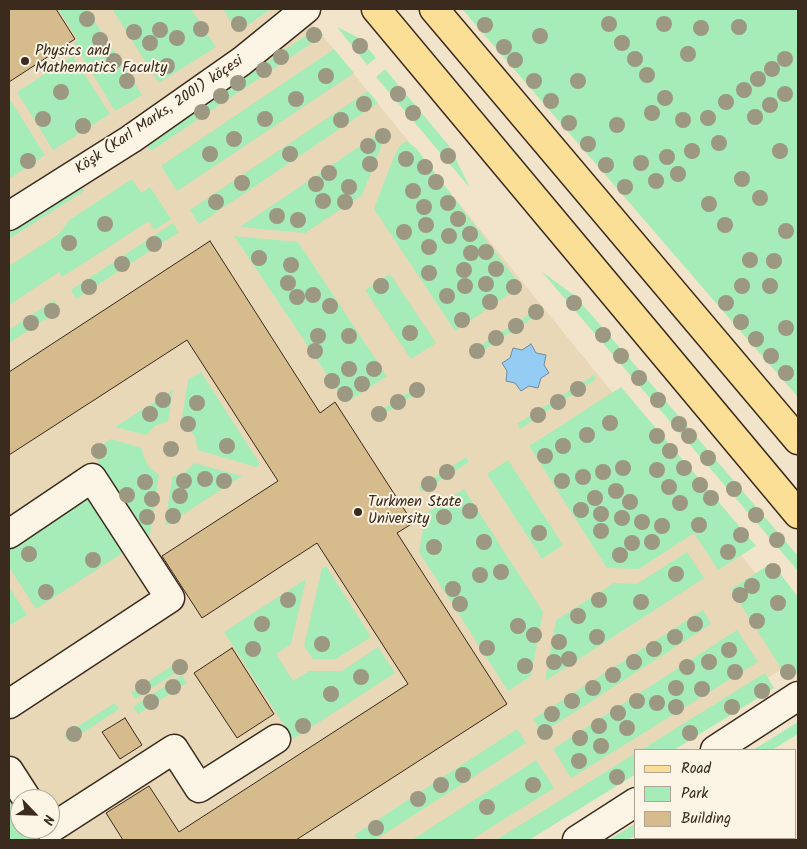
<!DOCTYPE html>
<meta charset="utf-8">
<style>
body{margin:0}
#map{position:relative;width:807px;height:849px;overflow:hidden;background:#f1e4ca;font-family:Kalam,sans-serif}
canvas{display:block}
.frame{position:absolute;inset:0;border:10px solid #3b2a1e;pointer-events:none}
.legend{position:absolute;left:634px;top:749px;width:162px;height:90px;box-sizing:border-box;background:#fcf5e5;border:1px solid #afa495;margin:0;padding:6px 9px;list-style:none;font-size:15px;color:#3b2a1e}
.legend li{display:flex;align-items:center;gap:10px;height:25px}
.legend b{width:25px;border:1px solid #afa495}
.north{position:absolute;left:10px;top:789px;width:50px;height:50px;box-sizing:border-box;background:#fcf5e5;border:1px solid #afa495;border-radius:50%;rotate:114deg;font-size:14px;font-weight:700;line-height:20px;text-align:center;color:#3b2a1e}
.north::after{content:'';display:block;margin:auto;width:18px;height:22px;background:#3b2a1e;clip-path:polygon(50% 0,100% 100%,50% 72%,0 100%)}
</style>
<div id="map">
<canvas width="807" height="849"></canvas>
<div class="frame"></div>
<ul class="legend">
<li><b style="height:6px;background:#fbdf96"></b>Road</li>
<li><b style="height:14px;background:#a5ecb9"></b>Park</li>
<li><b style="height:14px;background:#d6bb8c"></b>Building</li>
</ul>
<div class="north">N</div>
</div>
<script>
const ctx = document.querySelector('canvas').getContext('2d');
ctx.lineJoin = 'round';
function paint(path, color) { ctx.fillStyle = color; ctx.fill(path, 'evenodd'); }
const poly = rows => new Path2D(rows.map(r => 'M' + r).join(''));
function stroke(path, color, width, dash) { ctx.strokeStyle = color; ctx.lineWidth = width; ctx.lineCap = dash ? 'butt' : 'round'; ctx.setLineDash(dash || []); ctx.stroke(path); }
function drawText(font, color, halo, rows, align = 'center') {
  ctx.font = font + ' Kalam,sans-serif'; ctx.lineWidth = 4; ctx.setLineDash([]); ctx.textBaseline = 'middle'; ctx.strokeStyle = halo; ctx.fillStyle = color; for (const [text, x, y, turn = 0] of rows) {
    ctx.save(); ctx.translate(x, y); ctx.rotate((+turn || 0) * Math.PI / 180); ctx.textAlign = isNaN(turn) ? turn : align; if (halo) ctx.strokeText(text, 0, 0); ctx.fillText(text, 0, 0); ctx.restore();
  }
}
paint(poly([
 [9,9,298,9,323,36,616,397,798,627,798,659,652,750,636,750,636,760,507,840,9,840],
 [20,799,50,799,50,829,20,829]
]), '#e9d8b7');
paint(poly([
 [58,9,87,9,142,95,115,111,74,43,78,40],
 [112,9,191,9,216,47,159,83],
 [223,9,271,9,238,32],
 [462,9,798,9,798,397,735,325],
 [337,27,359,38,376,58,367,65],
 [311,32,321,33,324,35,151,151,145,143],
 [334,49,354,73,177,191,161,166],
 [73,56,110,114,53,150,17,92],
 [385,69,450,147,470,188,376,77],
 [368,91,378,103,199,224,190,210],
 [9,98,45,155,9,179],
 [385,129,387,132,362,195,305,233,240,227],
 [406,141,416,148,521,286,455,331,374,209,395,154,400,146],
 [132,179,141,193,150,187,171,219,154,230,149,221,62,277,59,272,9,305,9,266,59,234,69,220],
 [78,182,84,191,9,239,9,227],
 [173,223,179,232,76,299,71,290],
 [234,236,298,242,387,376,346,403],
 [542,272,574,295,641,372,798,556,798,571],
 [390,274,436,343,411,359,365,290],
 [54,300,60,310,9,343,9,330],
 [539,308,542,312,473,357,470,352],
 [201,372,260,464,256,467,198,450,195,437,187,427,181,423,188,380],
 [594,375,596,379,520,429,517,424],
 [420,385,423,389,376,419,373,415],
 [621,387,756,546,718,570,694,533,639,569,607,568,529,446],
 [173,390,168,421,155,426,146,435,115,427],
 [111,439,142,448,143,455,149,467,159,475,150,535,146,538,92,452],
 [466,457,469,462,422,492,419,487],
 [508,460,563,545,542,559,487,474],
 [194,463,242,476,165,526,172,477,185,472],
 [464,489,543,612,531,676,508,691,419,552,424,523,420,517],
 [87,495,124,552,36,609,9,567,9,546],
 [687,552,704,578,545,681,556,620,614,583,637,584],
 [772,563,798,597,798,673,788,679,731,589],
 [326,566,371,637,336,659,313,659,304,646,322,568],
 [306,579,291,644,276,654,293,681,309,671,342,671,378,647,395,673,293,739,224,632],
 [9,587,27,615,9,626],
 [703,610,711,624,542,733,533,719],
 [737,630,758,662,571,778,553,749],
 [181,660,185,667,135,699,131,692],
 [765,673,774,688,674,750,641,750],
 [182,675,187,683,138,714,133,707],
 [115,703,119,709,69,742,64,735],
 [798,722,798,734,772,750,753,750],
 [517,729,526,743,375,840,358,840,354,835],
 [636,753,636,774,529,840,496,840],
 [536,760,554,788,471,840,412,840],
 [9,800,20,818,20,829,27,829,34,840,9,840],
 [636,823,636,835,628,840,609,840]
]), '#a5ecb9');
const water = poly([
 [531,344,536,353,546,355,544,365,549,373,541,378,538,388,529,386,521,391,515,383,506,381,507,371,502,363,510,358,513,348,522,350,531,344]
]);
paint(water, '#94ccf3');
stroke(water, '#708b9e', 1);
const building = poly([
 [9,9,56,9,75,39,9,82,9,9],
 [210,241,320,413,335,402,413,523,397,533,507,704,296,840,123,840,106,813,149,786,179,832,408,684,317,543,202,618,162,556,278,481,187,340,9,455,9,372,210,241],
 [232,648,274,714,237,738,194,673,232,648],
 [125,718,142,745,120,759,102,732,125,718]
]);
paint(building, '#d6bb8c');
stroke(building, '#3b2a1e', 1);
const minor = poly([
 [9,216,131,139,242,61,306,9],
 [9,534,92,478,170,598,9,704],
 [715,750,798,696],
 [9,771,27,799],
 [50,829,174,749,199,788,276,739],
 [577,840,636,802]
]);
const major = poly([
 [376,9,798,514],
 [434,9,798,440]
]);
stroke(minor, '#3b2a1e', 31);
stroke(major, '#3b2a1e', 31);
stroke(minor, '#fcf5e5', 28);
stroke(major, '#fbdf96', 28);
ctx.fillStyle = '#9c9881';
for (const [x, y] of [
 [87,19],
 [239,24],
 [609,24],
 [664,24],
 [485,25],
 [739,27],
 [701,28],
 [201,29],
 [160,30],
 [134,32],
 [314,35],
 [540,36],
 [177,38],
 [100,40],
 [150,43],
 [622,43],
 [360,46],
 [504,47],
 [688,54],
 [281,57],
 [635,59],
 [785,59],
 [515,60],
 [114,61],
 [167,66],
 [772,69],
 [264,70],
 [647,75],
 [326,76],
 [758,79],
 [127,81],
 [534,81],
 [578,81],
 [238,83],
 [744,90],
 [61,92],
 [398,94],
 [785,94],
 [221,96],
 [665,98],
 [296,99],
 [551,101],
 [726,102],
 [364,104],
 [770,105],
 [202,112],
 [413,113],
 [652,113],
 [755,117],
 [708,118],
 [43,119],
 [265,119],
 [341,120],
 [683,120],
 [569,123],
 [617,125],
 [83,126],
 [383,136],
 [234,139],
 [719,143],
 [588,144],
 [368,146],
 [692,151],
 [780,151],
 [210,154],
 [290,154],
 [448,156],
 [667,157],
 [406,159],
 [28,161],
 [641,163],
 [370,164],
 [606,165],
 [425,167],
 [329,173],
 [678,174],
 [742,179],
 [656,181],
 [436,182],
 [242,183],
 [316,184],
 [349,187],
 [625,187],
 [413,191],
 [760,198],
 [323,201],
 [216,202],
 [345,202],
 [448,203],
 [709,204],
 [424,207],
 [277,216],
 [458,219],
 [298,220],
 [105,224],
 [426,225],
 [725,225],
 [786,231],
 [404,232],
 [470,234],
 [449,236],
 [69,243],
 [154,244],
 [429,247],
 [486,252],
 [471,253],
 [259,258],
 [750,260],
 [774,261],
 [122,264],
 [291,265],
 [496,269],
 [464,270],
 [429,273],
 [288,283],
 [486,284],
 [381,286],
 [465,286],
 [742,286],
 [770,286],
 [89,287],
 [514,287],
 [313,295],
 [447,296],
 [297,297],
 [490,302],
 [574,303],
 [726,303],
 [330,306],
 [52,311],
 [536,312],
 [462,320],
 [741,322],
 [31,323],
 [516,326],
 [786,328],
 [410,333],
 [603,335],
 [318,336],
 [349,336],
 [496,338],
 [756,339],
 [315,351],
 [477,351],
 [621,356],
 [771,356],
 [349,369],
 [374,369],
 [786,373],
 [639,378],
 [332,381],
 [362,384],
 [578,389],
 [417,390],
 [345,394],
 [163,400],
 [658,400],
 [398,402],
 [558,402],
 [197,403],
 [150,414],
 [379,414],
 [538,415],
 [610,423],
 [188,424],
 [679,424],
 [587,435],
 [657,436],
 [689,436],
 [227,446],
 [563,446],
 [171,449],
 [99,451],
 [670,451],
 [545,456],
 [708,458],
 [623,468],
 [684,468],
 [657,470],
 [447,472],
 [603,472],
 [583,477],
 [205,479],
 [184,481],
 [224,481],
 [562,481],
 [145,482],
 [429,484],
 [700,485],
 [669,487],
 [734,489],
 [616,491],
 [127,495],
 [180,496],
 [595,498],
 [711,498],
 [152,499],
 [630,502],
 [680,503],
 [581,510],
 [470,511],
 [601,514],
 [756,515],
 [173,516],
 [147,517],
 [444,517],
 [622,518],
 [642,522],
 [699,525],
 [662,526],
 [601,531],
 [539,533],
 [741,535],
 [777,540],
 [484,542],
 [652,542],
 [632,543],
 [434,547],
 [728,552],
 [29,554],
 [620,555],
 [93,560],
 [773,571],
 [501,572],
 [676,574],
 [480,575],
 [752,586],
 [453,589],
 [46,592],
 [740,595],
 [288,600],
 [599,600],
 [641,602],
 [778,603],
 [460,604],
 [578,616],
 [757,621],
 [262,624],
 [695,624],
 [518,626],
 [534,635],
 [597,637],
 [675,637],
 [559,642],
 [322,644],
 [487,648],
 [253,649],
 [654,649],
 [729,650],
 [569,659],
 [554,662],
 [634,662],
 [709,662],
 [525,666],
 [180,667],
 [687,667],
 [735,672],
 [788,672],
 [613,675],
 [361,677],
 [143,687],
 [173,687],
 [593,688],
 [676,688],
 [702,689],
 [762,691],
 [331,694],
 [572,701],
 [637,701],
 [151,702],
 [657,703],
 [676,707],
 [732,707],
 [618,713],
 [552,714],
 [303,726],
 [599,726],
 [627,728],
 [545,732],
 [690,733],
 [74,734],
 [580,738],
 [601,746],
 [579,761],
 [463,775],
 [617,777],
 [441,785],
 [533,785],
 [418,799],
 [487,807],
 [376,828]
]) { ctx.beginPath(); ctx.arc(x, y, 8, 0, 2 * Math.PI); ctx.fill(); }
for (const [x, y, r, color] of [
 [25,61,5,"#3b2a1e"],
 [358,512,5,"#3b2a1e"]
]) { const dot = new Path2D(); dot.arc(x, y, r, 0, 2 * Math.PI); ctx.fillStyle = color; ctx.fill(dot); stroke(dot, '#fcf5e5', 2); }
drawText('15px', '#3b2a1e', '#fcf5e5', [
 ["Physics and",35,52],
 ["Mathematics Faculty",35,69],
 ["Turkmen State",368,503],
 ["University",368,520]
], 'left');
drawText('15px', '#3b2a1e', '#fcf5e5', [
 ["Köşk (Karl Marks, 2001) köçesi",160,116,-34]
]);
</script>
